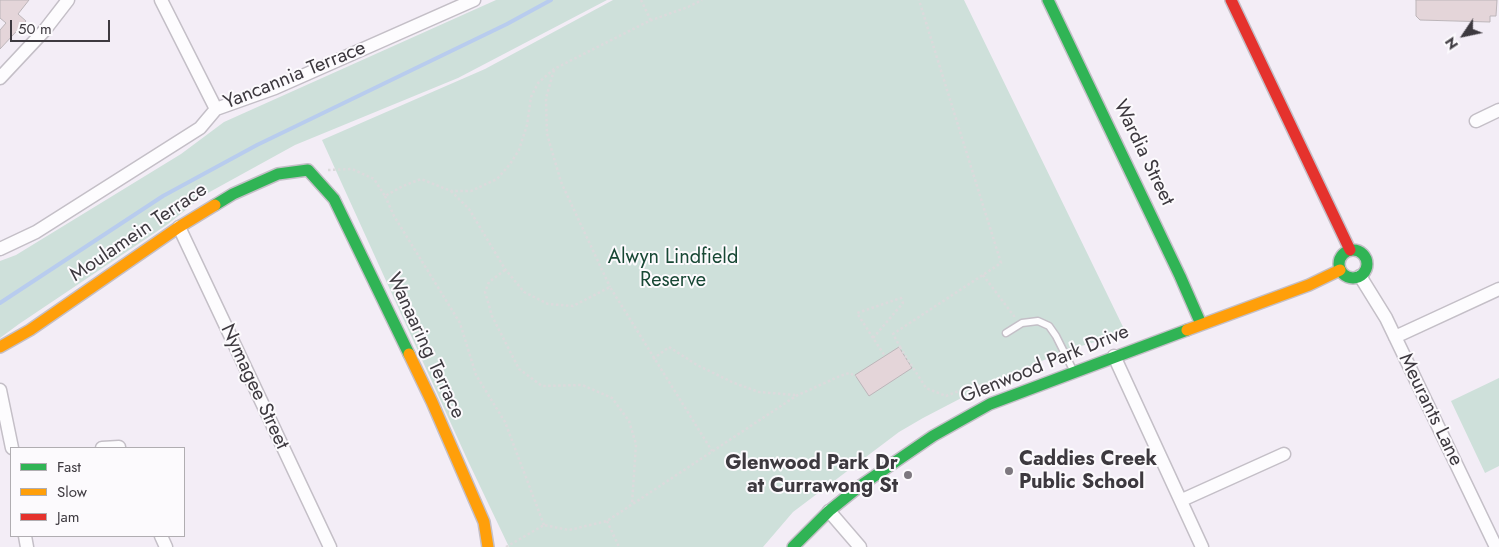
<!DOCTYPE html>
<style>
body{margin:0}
#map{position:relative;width:1499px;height:547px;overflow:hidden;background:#f3edf6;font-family:Jost,sans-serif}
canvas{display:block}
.legend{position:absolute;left:10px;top:447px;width:175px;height:90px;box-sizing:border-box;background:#fcfafd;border:1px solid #b0adb1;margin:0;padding:6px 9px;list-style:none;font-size:15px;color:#3d393f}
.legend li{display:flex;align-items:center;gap:10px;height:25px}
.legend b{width:25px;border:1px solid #b0adb1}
.north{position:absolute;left:1439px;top:10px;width:50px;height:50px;-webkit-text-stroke:4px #fcfafd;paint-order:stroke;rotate:236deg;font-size:14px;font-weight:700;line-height:20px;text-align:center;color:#3d393f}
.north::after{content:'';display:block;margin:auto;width:18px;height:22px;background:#3d393f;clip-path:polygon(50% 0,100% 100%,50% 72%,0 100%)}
.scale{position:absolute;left:10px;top:20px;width:100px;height:22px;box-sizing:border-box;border:2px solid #3d393f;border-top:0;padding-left:6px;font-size:15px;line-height:18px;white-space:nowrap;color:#3d393f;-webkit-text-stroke:4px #fcfafd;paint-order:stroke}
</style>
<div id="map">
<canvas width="1499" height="547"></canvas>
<ul class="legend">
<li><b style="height:6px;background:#30b455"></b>Fast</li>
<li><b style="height:6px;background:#ff9f0a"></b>Slow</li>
<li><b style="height:6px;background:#e5322d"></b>Jam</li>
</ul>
<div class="north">N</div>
<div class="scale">50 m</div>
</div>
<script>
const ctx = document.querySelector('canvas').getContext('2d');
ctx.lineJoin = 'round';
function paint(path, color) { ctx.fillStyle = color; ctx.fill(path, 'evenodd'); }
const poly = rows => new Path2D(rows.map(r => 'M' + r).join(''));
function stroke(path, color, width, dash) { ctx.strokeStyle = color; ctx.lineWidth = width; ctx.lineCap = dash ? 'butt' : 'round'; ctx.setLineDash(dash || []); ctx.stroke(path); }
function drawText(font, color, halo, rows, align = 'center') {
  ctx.font = font + ' Jost,sans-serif'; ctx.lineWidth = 4; ctx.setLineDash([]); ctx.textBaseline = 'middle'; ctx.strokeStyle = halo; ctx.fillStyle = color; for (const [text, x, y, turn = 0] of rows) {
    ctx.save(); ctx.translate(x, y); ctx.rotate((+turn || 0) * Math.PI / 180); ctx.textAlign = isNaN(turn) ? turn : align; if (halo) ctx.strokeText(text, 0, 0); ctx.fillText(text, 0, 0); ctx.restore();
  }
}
paint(poly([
 [496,0,607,0,458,78,295,145,206,194,168,224,19,324,0,338,0,261,16,255,181,154,224,122],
 [613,0,964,0,1126,333,1064,351,971,393,923,418,899,432,793,512,763,547,509,547,468,461,322,140,485,69],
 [1499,378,1499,466,1485,473,1451,401]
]), '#cee0da');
stroke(poly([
 [0,303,163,196,257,145,507,24,551,0]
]), '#b8ccee', 4);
const building = poly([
 [0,0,29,0,18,14,26,21,0,49,0,30,6,23,0,18,0,0],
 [1416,0,1497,0,1496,16,1490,16,1490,22,1420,20,1416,16,1416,0],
 [899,347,912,368,869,396,855,375,899,347]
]);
paint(building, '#e4d5d9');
stroke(building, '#bcb5b9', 1);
const lane = poly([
 [1006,333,1022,323,1038,321,1049,326,1056,336,1073,370]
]);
const street = poly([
 [161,0,216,109],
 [0,78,44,31,68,0],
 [1476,121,1499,110],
 [179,227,330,547],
 [0,249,36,232,200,128,216,109,275,88,474,0],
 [1360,276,1386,318,1496,547],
 [1395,337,1499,289],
 [1114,356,1202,547],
 [0,390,12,448],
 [102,448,119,447,119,448],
 [1182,500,1284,454],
 [829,511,860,547],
 [25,536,27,547],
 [161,536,166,547]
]);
const fast = poly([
 [1048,0,1180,276,1201,324],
 [215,205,233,194,278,174,308,170,334,199,409,354],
 '1339 264a14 14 0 1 1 28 0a14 14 0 1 1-28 0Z',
 [793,547,829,511,860,486,933,436,990,404,1187,330]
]);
const slow = poly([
 [1187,330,1309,285,1340,270],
 [0,347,30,330,179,227,215,205],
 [409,354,432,402,484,522,488,547]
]);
const jam = poly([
 [1231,0,1350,250]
]);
stroke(lane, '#c4bfc7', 9);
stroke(street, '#c4bfc7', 15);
stroke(fast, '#c4bfc7', 14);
stroke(slow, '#c4bfc7', 14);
stroke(jam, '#c4bfc7', 14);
stroke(poly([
 [641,0,651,21],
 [554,70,546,98,547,134,561,182,610,287],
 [328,170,352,169,374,179,385,196,403,186,421,179,451,191,471,191,497,179,510,164,519,150,527,125,531,97,538,83,554,69,649,21,688,7,702,0],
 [451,191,469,209,505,269,524,292,548,304,573,306,610,287,712,451],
 [385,196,394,216,460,323,476,375,505,422,544,525],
 [505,270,489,282,485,292,492,316,519,369,542,386,582,385,612,398,629,421,636,444,632,504],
 [983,275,1014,316,1016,315],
 [873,338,857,313,901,298,903,303,873,338,885,356],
 [899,347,900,347,893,334,1001,263,919,0],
 [900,347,926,388,946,396,977,384,984,390],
 [653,359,669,347,697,365,734,383,759,392,795,395],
 [607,521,619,547],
 [506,547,544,525,569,530,607,521,796,396,840,376,849,373,856,376]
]), '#dcdadc', 2.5, [2.5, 2.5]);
stroke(lane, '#fdfcfe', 6);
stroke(street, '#fdfcfe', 12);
stroke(fast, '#30b455', 11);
stroke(slow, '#ff9f0a', 11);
stroke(jam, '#e5322d', 11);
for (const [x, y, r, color] of [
 [1009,471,5,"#7d787f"],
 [908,475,5,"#7d787f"]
]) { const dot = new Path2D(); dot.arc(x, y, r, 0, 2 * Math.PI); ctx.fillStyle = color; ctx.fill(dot); stroke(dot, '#fcfafd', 2); }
drawText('20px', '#3d393f', '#fcfafd', [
 ["Yancannia Terrace",295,76,-22],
 ["Wardia Street",1143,153,64],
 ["Moulamein Terrace",139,233,-34],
 ["Wanaaring Terrace",425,346,65],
 ["Glenwood Park Drive",1045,365,-22],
 ["Nymagee Street",254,387,65],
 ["Meurants Lane",1430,410,64]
]);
drawText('20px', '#184835', '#fcfafd', [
 ["Alwyn Lindfield",673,258],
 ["Reserve",673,281]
]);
drawText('bold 20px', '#3d393f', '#fcfafd', [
 ["Caddies Creek",1019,460],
 ["Public School",1019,483],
 ["Glenwood Park Dr",898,464,"right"],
 ["at Currawong St",898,487,"right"]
], 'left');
</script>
